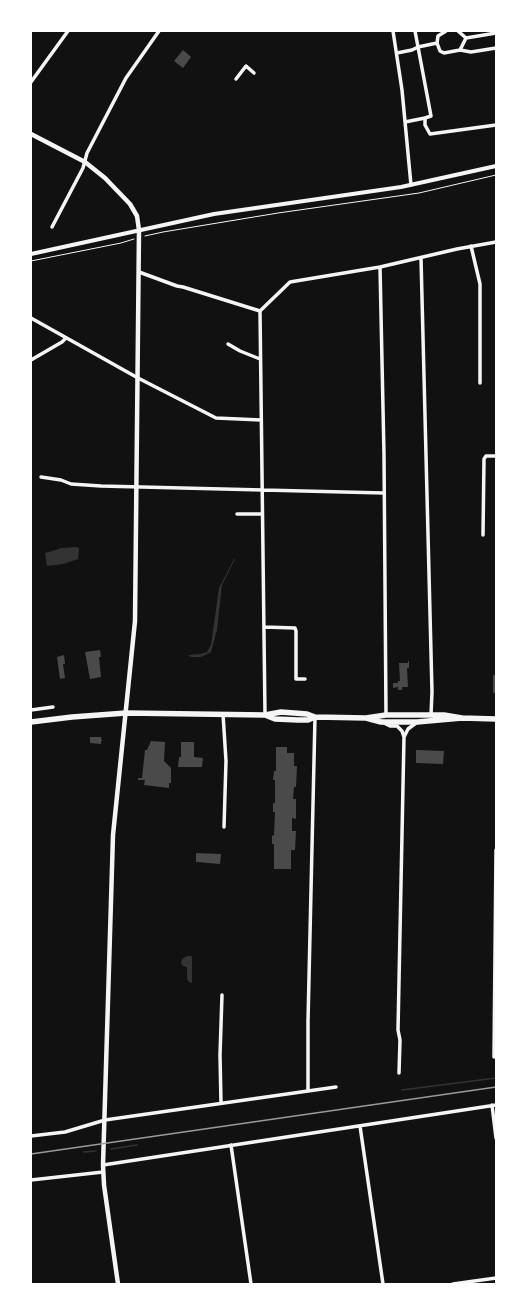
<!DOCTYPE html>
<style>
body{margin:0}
#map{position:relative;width:527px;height:1315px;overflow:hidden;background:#111;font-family:Commissioner,sans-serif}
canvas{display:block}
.frame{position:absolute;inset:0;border:32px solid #fff;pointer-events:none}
</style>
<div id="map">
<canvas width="527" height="1315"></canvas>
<div class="frame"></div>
</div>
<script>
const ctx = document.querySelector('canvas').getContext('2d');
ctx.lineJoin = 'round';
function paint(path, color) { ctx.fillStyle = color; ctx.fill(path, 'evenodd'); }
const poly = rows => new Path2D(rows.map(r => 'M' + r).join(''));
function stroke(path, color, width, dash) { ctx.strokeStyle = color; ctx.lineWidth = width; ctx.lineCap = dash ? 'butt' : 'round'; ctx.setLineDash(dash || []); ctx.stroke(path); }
paint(poly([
 [76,547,79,548,78,559,63,564,47,566,45,553,59,549,61,548],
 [234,559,235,559,222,585,217,630,211,652,201,657,191,657,188,655,201,654,207,652,211,645,219,588],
 [187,956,192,956,192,983,189,982,187,979,187,967,183,966,181,963,182,959]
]), '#333');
stroke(poly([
 [402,1090,496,1078],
 [111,1149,137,1145],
 [84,1152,96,1151]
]), '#333', 1.5);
paint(poly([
 [183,50,191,57,183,68,174,61],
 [100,650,101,657,99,657,101,677,90,679,85,652],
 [64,655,65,664,63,664,65,678,60,679,57,657],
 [408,661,409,661,409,668,407,668,408,687,402,687,402,690,398,690,398,687,393,688,393,683,398,683,398,681,400,681,399,663,408,663],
 [493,675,496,675,496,693,493,693],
 [90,737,101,737,102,741,101,741,101,744,90,743],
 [151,741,165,742,164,761,171,768,171,783,169,783,169,788,144,785,145,780,138,780,138,778,142,778,145,750,147,750],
 [181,742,194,742,194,757,203,758,202,767,178,767,179,757,181,757],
 [276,747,287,747,287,753,294,753,294,766,297,766,296,787,294,787,293,799,296,799,296,819,292,818,292,831,296,831,295,850,291,850,291,869,274,869,274,844,272,844,272,835,274,836,275,812,273,812,273,803,275,803,275,780,273,780,274,771,276,771],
 [416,750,444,751,443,764,416,763],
 [196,853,221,854,220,864,196,862]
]), '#4a4a4a');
stroke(poly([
 [145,236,163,232,278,213,419,193,496,175],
 [31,261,121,243,134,239]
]), '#f5f5f5', 1);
stroke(poly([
 [393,31,402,90,411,185],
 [415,31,431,116,425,118,425,125,430,134,496,125],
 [458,31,466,38,496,33],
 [437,43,440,51,444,53,460,50,466,38],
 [460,50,471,52,496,48],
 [397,53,412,50,418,47,437,43,438,36,446,31],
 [236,79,246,66,254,73],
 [31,82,68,31],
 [405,122,425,118],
 [52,227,83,168,87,153,126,78,159,31],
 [471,246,480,284,480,383],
 [421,258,432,692,431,715],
 [380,267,384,455,386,715],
 [139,272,177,286,183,287,260,311,290,282,380,267,457,249,496,242],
 [260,311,265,715],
 [31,318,138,378,216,418,261,420],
 [228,344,240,351,260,359],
 [31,360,62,342,66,338],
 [41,477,61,480,71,484,101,486,384,493],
 [237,514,262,514],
 [483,535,484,459,486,456,496,456],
 [264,627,295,628,296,631,296,679,305,679],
 [31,710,53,707],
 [223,714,226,761,224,827],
 [384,723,390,726,397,726,402,731,404,737,398,1030,400,1040,399,1073],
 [404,737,408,729,416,723],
 [494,1057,496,850],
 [308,1091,308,1021,315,717],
 [221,1103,220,1055,222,995],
 [492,1105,496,1138],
 [360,1126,383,1284],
 [31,1136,65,1132,105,1120,336,1087],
 [231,1145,251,1284],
 [103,1165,496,1105],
 [31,1180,103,1172],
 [453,1284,496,1278]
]), '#f5f5f5', 3.5);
stroke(poly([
 [31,254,214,214,401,187,496,166]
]), '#f5f5f5', 4);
stroke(poly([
 [31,134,85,162,105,178,130,204,137,216,139,230,135,621,113,835,103,1165,104,1185,118,1284]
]), '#f5f5f5', 4.5);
stroke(poly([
 [265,715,275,719,298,720,308,720,315,717,366,718,386,715,444,715,462,718],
 [366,718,381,722,417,722,462,718,496,719],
 [31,722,72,717,126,713,265,715,281,712,307,714,315,717]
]), '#f5f5f5', 5.5);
stroke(poly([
 [31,1154,496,1087]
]), '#9a9a9a', 1.5);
</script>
